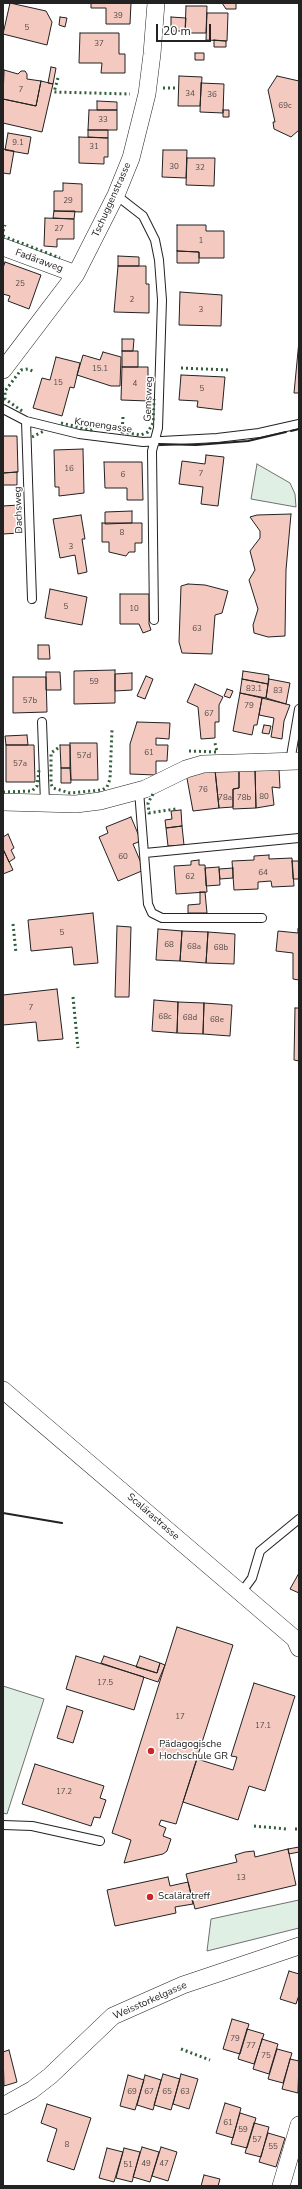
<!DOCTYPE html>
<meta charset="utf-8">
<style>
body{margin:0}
#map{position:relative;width:302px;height:2189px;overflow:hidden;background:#fff;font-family:"Nunito Sans",sans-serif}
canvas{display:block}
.frame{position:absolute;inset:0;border:4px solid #222;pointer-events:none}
.scale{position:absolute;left:156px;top:24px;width:55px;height:18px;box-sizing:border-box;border:2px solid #222;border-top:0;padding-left:5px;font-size:12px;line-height:14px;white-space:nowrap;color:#222;-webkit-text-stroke:3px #fff;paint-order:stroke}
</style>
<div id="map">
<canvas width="302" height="2189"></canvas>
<div class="frame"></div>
<div class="scale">20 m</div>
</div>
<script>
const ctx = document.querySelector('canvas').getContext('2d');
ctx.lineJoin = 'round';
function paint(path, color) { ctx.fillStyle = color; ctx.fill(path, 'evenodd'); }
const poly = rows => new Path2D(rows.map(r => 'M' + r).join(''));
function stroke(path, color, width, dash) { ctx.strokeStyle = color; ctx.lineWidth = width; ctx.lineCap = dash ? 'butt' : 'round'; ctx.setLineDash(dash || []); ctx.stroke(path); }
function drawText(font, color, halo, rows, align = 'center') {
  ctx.font = font + ' "Nunito Sans",sans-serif'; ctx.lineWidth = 3; ctx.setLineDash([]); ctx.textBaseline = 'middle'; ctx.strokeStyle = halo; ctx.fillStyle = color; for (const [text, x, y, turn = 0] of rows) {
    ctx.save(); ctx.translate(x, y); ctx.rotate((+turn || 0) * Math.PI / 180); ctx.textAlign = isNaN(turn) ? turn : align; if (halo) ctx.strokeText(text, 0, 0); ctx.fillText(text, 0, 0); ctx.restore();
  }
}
const green = poly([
 [257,464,290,483,295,494,296,507,251,499,257,464],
 [3,1686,44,1699,7,1814,3,1813,3,1686],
 [299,1900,299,1928,207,1951,211,1919,299,1900]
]);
paint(green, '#e0efe3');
stroke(green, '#6f6f6f', 1);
const building = poly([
 [10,3,46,11,52,22,47,45,3,34,10,3],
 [91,3,131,3,130,24,106,24,106,8,91,8,91,3],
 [222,3,236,3,236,9,226,9,222,3],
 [186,6,207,6,206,33,185,33,186,6],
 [207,13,228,13,227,41,206,40,207,13],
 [60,17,67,18,65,27,59,25,60,17],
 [171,17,186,18,185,31,171,31,171,17],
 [80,33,119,33,119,54,125,54,125,73,101,73,102,63,79,63,80,33],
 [214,40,226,41,226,47,214,47,214,40],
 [195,53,204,53,204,60,195,60,195,53],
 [51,67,56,68,53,84,48,83,51,67],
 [4,70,18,74,21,71,25,71,27,74,27,79,41,81,36,106,3,99,4,70],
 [179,76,202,77,200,106,178,106,179,76],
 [277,76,299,81,299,130,291,137,274,129,273,122,275,122,268,90,277,76],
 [41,81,53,84,42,132,3,123,3,99,36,106,41,81],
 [201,83,224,84,223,113,200,112,201,83],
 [97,101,117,102,117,110,97,110,97,101],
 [89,110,117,110,117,130,88,130,89,110],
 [223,110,229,110,229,117,223,117,223,110],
 [88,130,108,130,108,138,88,137,88,130],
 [8,133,31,137,28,154,5,150,8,133],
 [79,137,108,138,108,157,104,157,104,164,79,163,79,137],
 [3,149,14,151,10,174,3,173,3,149],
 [163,150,187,150,186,178,162,177,163,150],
 [187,158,215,158,214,186,186,185,187,158],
 [63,183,82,184,82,212,54,211,54,191,63,191,63,183],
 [54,211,75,211,74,219,53,218,54,211],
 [45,218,74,219,74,239,57,239,57,247,44,246,45,218],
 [177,225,206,225,206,231,224,231,224,258,199,258,199,252,177,251,177,225],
 [177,251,199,252,199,263,177,263,177,251],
 [118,256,139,257,139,266,118,266,118,256],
 [5,262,41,275,29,309,8,301,10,296,3,294,3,268,5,262],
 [118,266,146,266,146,284,149,284,149,313,114,312,118,266],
 [180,292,222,295,221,326,179,325,180,292],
 [122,339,134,339,133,351,122,351,122,339],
 [299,341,299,393,294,393,299,341],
 [122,351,138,351,138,367,122,367,122,351],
 [103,352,121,357,120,386,111,386,77,375,83,355,100,360,103,352],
 [56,357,80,363,74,388,70,387,62,416,33,408,42,378,50,380,56,357],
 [122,367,148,367,148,401,121,400,122,367],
 [181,375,225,377,222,410,197,407,198,401,179,400,181,375],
 [3,436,17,436,18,472,3,473,3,436],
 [83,449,84,493,59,496,59,487,55,487,54,450,83,449],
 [206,455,224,457,218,506,201,504,203,487,179,484,182,461,205,464,206,455],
 [104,462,142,462,143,500,127,500,127,488,105,488,104,462],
 [17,472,17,485,3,485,3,473,17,472],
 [19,505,19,533,3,534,3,506,19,505],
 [132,511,132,523,105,524,105,512,132,511],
 [291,514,286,570,285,636,268,637,254,633,253,625,258,609,249,580,255,570,250,551,260,538,260,531,250,517,257,515,291,514],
 [81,515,85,539,82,539,87,572,78,574,75,555,60,558,53,519,81,515],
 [102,523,142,523,142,543,135,543,135,552,129,552,126,556,109,552,109,542,102,542,102,523],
 [188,584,205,585,228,591,222,613,215,615,212,654,182,653,179,642,181,586,188,584],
 [50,589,87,597,82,625,45,618,50,589],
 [120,594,149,594,149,624,151,630,143,633,139,624,120,624,120,594],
 [38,645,49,645,50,659,38,659,38,645],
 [115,670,115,703,74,704,74,671,115,670],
 [243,671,269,675,268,684,242,679,243,671],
 [46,672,60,672,61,690,46,690,46,672],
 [132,673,132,690,115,691,115,674,132,673],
 [146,676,153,679,145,699,137,696,146,676],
 [13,677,46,677,47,712,13,713,13,677],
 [242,679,268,684,266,698,240,693,242,679],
 [269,679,290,683,286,704,266,698,269,679],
 [195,684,223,697,219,705,219,722,215,722,215,738,201,739,198,707,187,702,195,684],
 [227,689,233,691,230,698,224,696,227,689],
 [240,693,262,698,257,725,254,725,252,735,233,731,240,693],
 [262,698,290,705,284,721,282,739,271,737,274,718,259,715,262,698],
 [137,722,170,723,169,739,156,738,156,745,168,745,167,761,156,761,156,775,130,774,130,744,137,722],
 [264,725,271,726,269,734,262,733,264,725],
 [27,735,28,745,6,745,5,736,27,735],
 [70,743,97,743,98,780,71,780,70,743],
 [6,745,34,745,35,782,6,782,6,745],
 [60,745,70,745,70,768,61,768,60,745],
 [61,768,70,768,71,783,61,783,61,768],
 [239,769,239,788,233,789,233,807,219,808,215,770,239,769],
 [239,769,255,769,256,808,233,809,233,789,239,788,239,769],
 [255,769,279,769,280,788,272,787,274,805,256,808,255,769],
 [215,770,219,808,193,811,186,773,215,770],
 [181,810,182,826,166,828,165,820,172,819,171,811,181,810],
 [131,817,141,841,133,844,144,870,118,881,99,837,108,833,106,827,131,817],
 [182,826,184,845,168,846,166,828,182,826],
 [8,834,14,848,11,850,15,858,9,862,3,849,3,837,8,834],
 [3,849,13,870,3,874,3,849],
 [269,855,269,859,292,858,294,886,272,887,271,881,258,882,258,889,234,890,232,861,254,860,254,856,269,855],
 [199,860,199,865,205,865,207,892,176,894,174,866,191,865,191,861,199,860],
 [292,861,299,861,299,879,293,879,292,861],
 [219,867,220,885,206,886,205,868,219,867],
 [233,868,233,878,220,879,219,869,233,868],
 [200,892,205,892,207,913,188,913,188,905,200,904,200,892],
 [93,913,98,963,74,965,72,947,31,951,28,920,93,913],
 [117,926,131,927,129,997,115,997,117,926],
 [158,929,182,931,180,961,156,960,158,929],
 [298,929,299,929,299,980,293,979,293,953,276,951,278,931,298,933,298,929],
 [182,931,208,932,206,963,180,961,182,931],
 [208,932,235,934,234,964,206,963,208,932],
 [57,989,63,1039,38,1041,36,1022,3,1025,3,995,57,989],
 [154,1000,178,1002,177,1033,152,1031,154,1000],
 [178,1002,204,1003,203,1034,177,1033,178,1002],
 [204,1003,232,1005,230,1036,203,1034,204,1003],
 [295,1008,299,1008,299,1061,294,1060,295,1008],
 [299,1573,299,1593,290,1589,299,1573],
 [177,1627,233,1645,176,1824,161,1820,159,1825,166,1828,163,1836,171,1839,167,1851,163,1854,124,1863,131,1840,112,1833,177,1627],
 [76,1656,144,1677,134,1710,66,1689,76,1656],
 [104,1656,157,1673,160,1663,165,1665,158,1682,101,1663,104,1656],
 [140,1656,160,1663,157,1673,136,1667,140,1656],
 [254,1683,295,1696,265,1791,249,1786,238,1820,183,1802,197,1759,233,1770,237,1757,231,1756,254,1683],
 [67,1706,83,1711,73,1743,57,1738,67,1706],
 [35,1764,104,1786,100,1798,106,1800,100,1818,94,1817,91,1826,22,1804,35,1764],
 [299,1847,299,1852,289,1854,288,1849,299,1847],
 [288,1849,296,1885,195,1909,186,1874,237,1862,235,1855,245,1852,254,1851,255,1857,288,1849],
 [168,1877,170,1886,188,1882,193,1904,175,1907,176,1913,115,1926,107,1890,168,1877],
 [289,1971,299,1974,299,1995,296,2004,280,1999,289,1971],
 [232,2019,249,2024,240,2054,223,2049,232,2019],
 [247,2029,264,2034,254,2064,238,2059,247,2029],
 [262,2039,278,2044,269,2074,253,2069,262,2039],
 [277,2049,292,2053,283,2083,268,2079,277,2049],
 [9,2050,17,2082,4,2086,3,2052,9,2050],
 [290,2059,299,2061,298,2093,282,2089,290,2059],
 [163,2074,180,2079,171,2110,154,2105,163,2074],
 [181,2074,198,2079,189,2109,173,2104,181,2074],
 [128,2075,144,2080,135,2110,120,2106,128,2075],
 [145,2075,161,2080,153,2110,137,2105,145,2075],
 [225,2103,241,2108,233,2138,216,2133,225,2103],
 [47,2104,91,2118,74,2170,47,2161,57,2129,41,2123,47,2104],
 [240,2113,256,2118,247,2148,231,2144,240,2113],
 [254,2123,269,2127,261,2157,245,2153,254,2123],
 [268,2133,285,2138,276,2167,259,2162,268,2133],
 [142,2147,159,2152,150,2182,133,2177,142,2147],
 [161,2147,177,2152,168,2181,152,2176,161,2147],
 [107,2148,123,2152,114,2182,99,2178,107,2148],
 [124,2148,140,2152,132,2182,116,2178,124,2148],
 [204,2175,220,2179,218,2186,201,2186,204,2175]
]);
paint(building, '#f3c9c0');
stroke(building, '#222', 1);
const lane = poly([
 [116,195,143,216,155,240,159,260,162,300,158,428,152,451,154,620],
 [3,409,26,421,79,434,143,442,217,438,259,433,299,424],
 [26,421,32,599],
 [42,722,45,803],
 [290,762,299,709],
 [139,791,148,904,152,913,162,918,262,918],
 [145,853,299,838],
 [241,1593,252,1578,260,1551,299,1519],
 [3,1825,32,1826,100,1841]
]);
const street = poly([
 [3,247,76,274],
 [3,370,76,274,116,195,131,158,147,94,152,54,156,3],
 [3,802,76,804,100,801,145,789,186,769,203,764,299,761],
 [3,1390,295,1639,299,1648],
 [3,2106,32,2090,50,2076,113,2016,183,1985,299,1946],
 [281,2186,299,2125]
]);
stroke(lane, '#222', 10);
stroke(street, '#222', 18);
stroke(lane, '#fff', 8);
stroke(street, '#fff', 17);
stroke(poly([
 [58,78,54,92,130,94],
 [163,88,176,88],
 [3,231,5,225],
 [3,236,60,258],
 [181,368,229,370],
 [22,411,5,399,5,391,21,370,28,369,35,372],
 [123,417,122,432,141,435,148,432,153,423,154,399],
 [61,423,91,430,95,427],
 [32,437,44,431],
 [58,748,51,753,51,784,53,788,70,793,102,790,107,787,110,779,112,730],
 [189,751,217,752,215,743],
 [3,792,32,791,37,786,39,770],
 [153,794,148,803,149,813,176,809],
 [13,924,16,953],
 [73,997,78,1048],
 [254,1826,287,1829],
 [295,1829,299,1829],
 [181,2049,210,2060]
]), '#2f5e38', 3, [2, 3]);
stroke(poly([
 [291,431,299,429],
 [159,444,196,445,248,441,286,432],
 [3,1513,62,1523]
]), '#222', 2);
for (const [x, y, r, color] of [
 [151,1751,4,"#c62828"],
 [150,1897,4,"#c62828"]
]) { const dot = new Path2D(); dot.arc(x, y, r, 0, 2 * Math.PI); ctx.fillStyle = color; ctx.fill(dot); stroke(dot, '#fff', 1.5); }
drawText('8px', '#564c4a', null, [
 ["39",118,16],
 ["5",27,28],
 ["37",99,44],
 ["7",21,90],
 ["34",190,94],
 ["36",212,95],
 ["69c",285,106],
 ["33",103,120],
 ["9.1",18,143],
 ["31",94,147],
 ["30",174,167],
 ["32",200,168],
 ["29",68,201],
 ["27",59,229],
 ["1",201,241],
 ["25",20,284],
 ["2",132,300],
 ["3",201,310],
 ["15.1",100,369],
 ["15",58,383],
 ["4",135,384],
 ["5",202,389],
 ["16",69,469],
 ["7",201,474],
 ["6",123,475],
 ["8",122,533],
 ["3",71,547],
 ["5",66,607],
 ["10",134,609],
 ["63",197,629],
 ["59",94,682],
 ["83.1",254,689],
 ["83",278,691],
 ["57b",30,701],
 ["79",249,706],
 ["67",209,714],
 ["61",149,753],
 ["57d",84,756],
 ["57a",20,764],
 ["76",203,790],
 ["80",264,797],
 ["78a",225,798],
 ["78b",244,798],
 ["60",123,857],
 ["64",263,873],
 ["62",190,877],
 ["5",62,933],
 ["68",169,945],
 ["68a",194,947],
 ["68b",221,948],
 ["7",31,1008],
 ["68c",165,1017],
 ["68d",190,1018],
 ["68e",217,1020],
 ["17.5",105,1683],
 ["17",180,1717],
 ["17.1",263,1726],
 ["17.2",64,1792],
 ["13",241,1878],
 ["79",235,2039],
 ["77",251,2046],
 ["75",266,2056],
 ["69",132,2092],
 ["67",149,2092],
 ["65",167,2092],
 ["63",185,2092],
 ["61",228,2123],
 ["59",243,2130],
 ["57",257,2140],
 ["8",67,2145],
 ["55",273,2147],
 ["49",146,2164],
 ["47",164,2164],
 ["51",128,2165]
]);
drawText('10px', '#222', '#fff', [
 ["Tschuggenstrasse",112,200,-66],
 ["Fadäraweg",39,261,20],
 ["Gemsweg",149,399,-88],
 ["Kronengasse",103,426,8],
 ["Dachsweg",19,510,-92],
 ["Scalärastrasse",153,1517,41],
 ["Weisstorkelgasse",150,2001,-24]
]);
drawText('10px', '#222', '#fff', [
 ["Pädagogische",159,1745],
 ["Hochschule GR",159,1757],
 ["Scaläratreff",158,1897]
], 'left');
</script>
